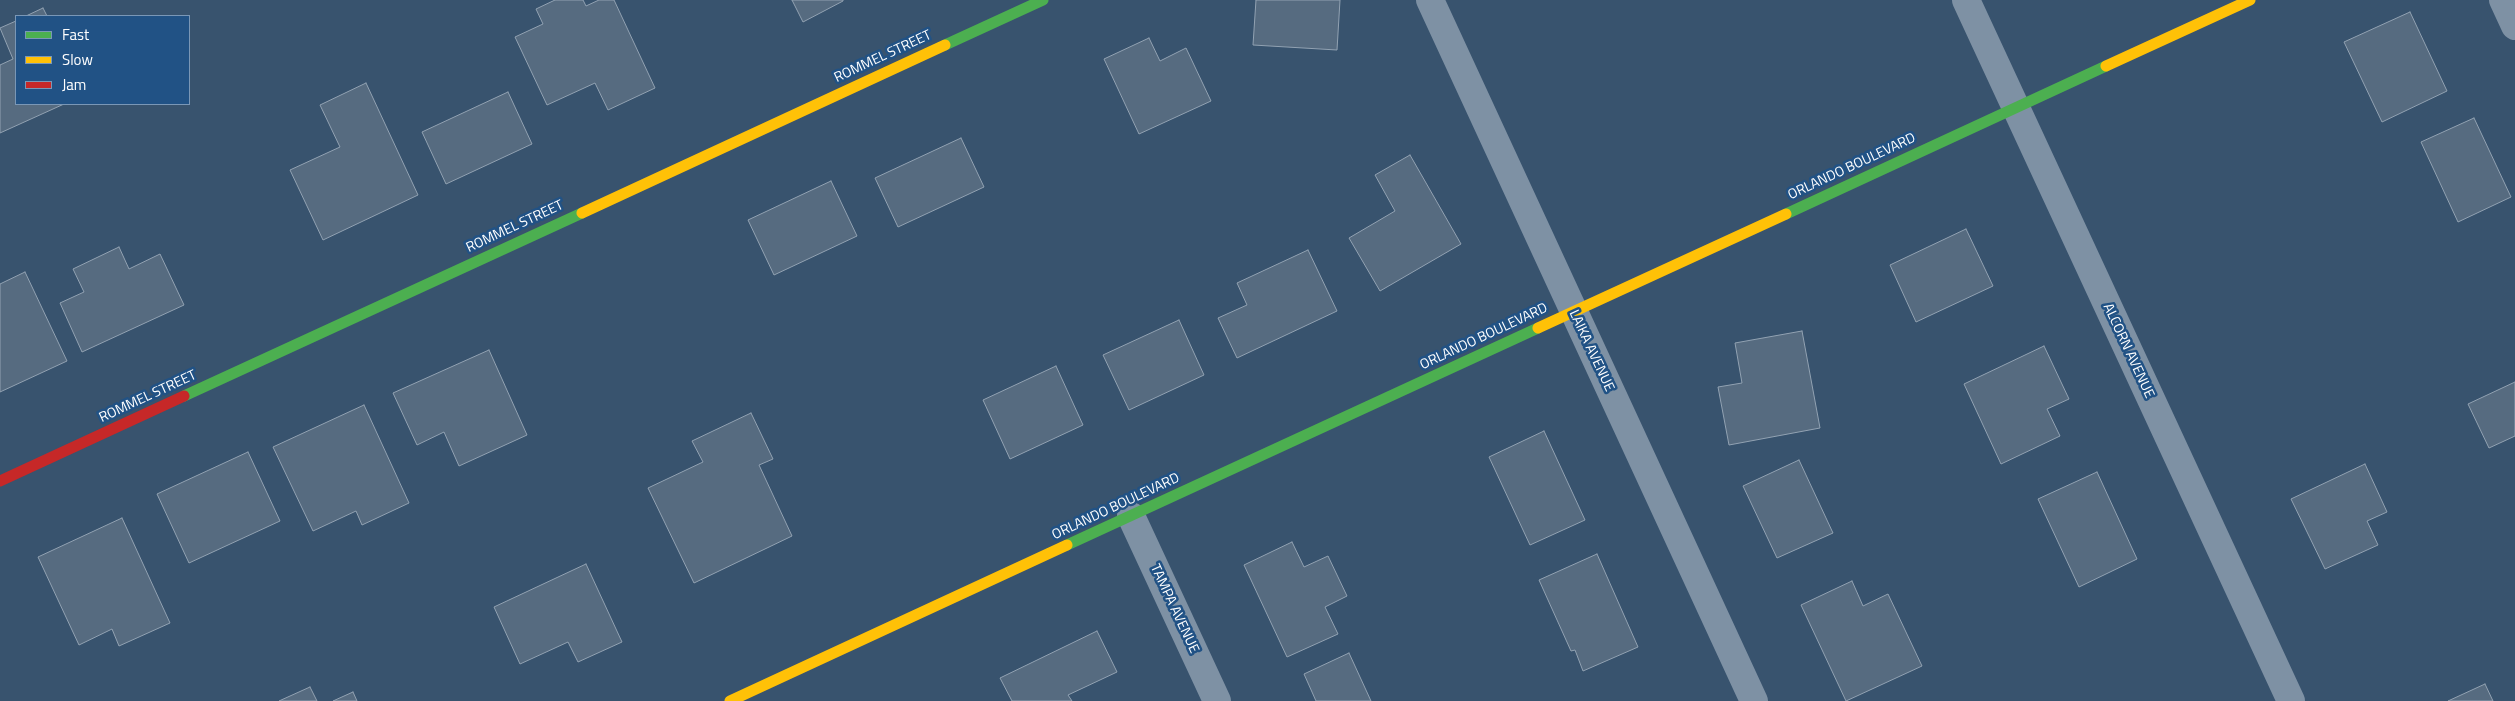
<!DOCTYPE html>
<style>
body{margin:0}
#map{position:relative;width:2515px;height:701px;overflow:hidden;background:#38536e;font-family:"Titillium Web",sans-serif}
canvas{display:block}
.legend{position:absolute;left:15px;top:15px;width:175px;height:90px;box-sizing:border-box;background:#215285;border:1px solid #7a97b6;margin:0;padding:6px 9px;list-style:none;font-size:15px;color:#fff}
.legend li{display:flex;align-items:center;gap:10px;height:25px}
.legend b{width:25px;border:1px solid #7a97b6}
</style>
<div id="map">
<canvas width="2515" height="701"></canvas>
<ul class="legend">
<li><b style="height:6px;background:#4caf50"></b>Fast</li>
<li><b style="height:6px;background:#ffc107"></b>Slow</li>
<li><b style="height:6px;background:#c62828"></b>Jam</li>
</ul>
</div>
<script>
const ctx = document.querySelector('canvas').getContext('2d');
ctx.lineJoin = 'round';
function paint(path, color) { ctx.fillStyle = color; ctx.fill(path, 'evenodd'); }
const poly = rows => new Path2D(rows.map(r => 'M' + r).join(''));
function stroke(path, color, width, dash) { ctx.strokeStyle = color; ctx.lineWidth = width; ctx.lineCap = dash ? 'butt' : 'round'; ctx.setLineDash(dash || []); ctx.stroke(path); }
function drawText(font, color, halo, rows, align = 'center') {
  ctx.font = font + ' "Titillium Web",sans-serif'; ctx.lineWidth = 5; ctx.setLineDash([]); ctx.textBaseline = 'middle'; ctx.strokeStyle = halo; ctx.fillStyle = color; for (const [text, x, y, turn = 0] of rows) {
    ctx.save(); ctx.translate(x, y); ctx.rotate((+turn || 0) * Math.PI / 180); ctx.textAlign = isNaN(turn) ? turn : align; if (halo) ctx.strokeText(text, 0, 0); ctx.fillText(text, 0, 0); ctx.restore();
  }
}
const building = poly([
 [555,0,583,0,586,6,599,0,614,0,655,88,608,110,595,83,547,105,515,37,543,24,536,9,555,0],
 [792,0,843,0,843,1,803,22,792,0],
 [1256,0,1340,0,1337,50,1253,45,1256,0],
 [43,8,47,16,26,16,43,8],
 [2410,12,2447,91,2382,122,2344,42,2410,12],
 [16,21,16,104,64,104,0,133,0,65,13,59,0,28,16,21],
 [1149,38,1160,61,1186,48,1211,101,1139,134,1104,59,1149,38],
 [366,83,418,195,323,240,290,170,340,147,320,105,366,83],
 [508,92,532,144,446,184,422,132,508,92],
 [2474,118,2511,197,2458,222,2421,142,2474,118],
 [961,138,984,187,898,227,875,178,961,138],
 [1410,155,1461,244,1380,291,1349,238,1395,211,1375,175,1410,155],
 [831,181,857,236,774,275,748,220,831,181],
 [1966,229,1993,286,1916,322,1890,265,1966,229],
 [119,247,129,269,160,254,184,305,82,352,60,303,84,292,73,269,119,247],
 [1308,250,1337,311,1237,358,1218,318,1247,305,1237,283,1308,250],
 [25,272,67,361,0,392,0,284,25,272],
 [1179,320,1204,375,1129,410,1103,355,1179,320],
 [1802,331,1820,428,1729,445,1718,387,1742,383,1735,343,1802,331],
 [2044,346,2069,399,2047,409,2060,436,2001,464,1964,384,2044,346],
 [489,350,527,435,459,466,444,432,417,445,393,393,489,350],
 [1056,366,1083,425,1010,459,983,400,1056,366],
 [2515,382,2515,436,2489,448,2468,404,2515,382],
 [364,405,409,503,362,525,356,511,313,531,273,447,364,405],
 [751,413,773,459,759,465,792,536,694,583,648,488,703,462,692,441,751,413],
 [1544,431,1585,520,1530,545,1489,457,1544,431],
 [248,452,280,521,189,563,157,494,248,452],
 [1799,460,1833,533,1777,558,1743,486,1799,460],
 [2365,464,2387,512,2367,521,2378,545,2325,569,2291,499,2365,464],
 [2097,472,2137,559,2079,587,2038,499,2097,472],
 [122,518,170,623,119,646,112,629,79,645,38,557,122,518],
 [1292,542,1304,567,1328,556,1347,596,1325,607,1338,634,1287,657,1244,565,1292,542],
 [1597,554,1638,647,1583,671,1575,650,1571,651,1539,580,1597,554],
 [586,564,622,642,578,662,568,642,520,664,494,607,586,564],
 [1852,581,1863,606,1888,594,1922,666,1846,701,1801,605,1852,581],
 [1097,631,1117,672,1068,695,1072,701,1012,701,1000,678,1097,631],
 [1349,653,1371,701,1316,701,1304,674,1349,653],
 [2485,684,2493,701,2448,701,2485,684],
 [310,687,317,701,279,701,310,687],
 [353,692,357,701,333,701,353,692]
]);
paint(building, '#566b80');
stroke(building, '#92a2b2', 1);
stroke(poly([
 [1430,0,1754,701],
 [1966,0,2291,701],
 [2503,0,2515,26],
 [1131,516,1217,701]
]), '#7e91a4', 28);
stroke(poly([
 [945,45,1043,0],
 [1786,214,2106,66],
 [184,396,582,213],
 [1067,545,1538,328]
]), '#4caf50', 11);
stroke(poly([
 [2106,66,2250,0],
 [582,213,945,45],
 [1538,328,1786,214],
 [730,701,1067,545]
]), '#ffc107', 11);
stroke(poly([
 [0,481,184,396]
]), '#c62828', 11);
drawText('14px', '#fff', '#215285', [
 ["ROMMEL STREET",883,57,-25],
 ["ORLANDO BOULEVARD",1852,167,-25],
 ["ROMMEL STREET",515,227,-25],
 ["ORLANDO BOULEVARD",1484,337,-25],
 ["LAIKA AVENUE",1591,351,65],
 ["ALCORN AVENUE",2128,351,65],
 ["ROMMEL STREET",148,397,-25],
 ["ORLANDO BOULEVARD",1116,507,-25],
 ["TAMPA AVENUE",1174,609,65]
]);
</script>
